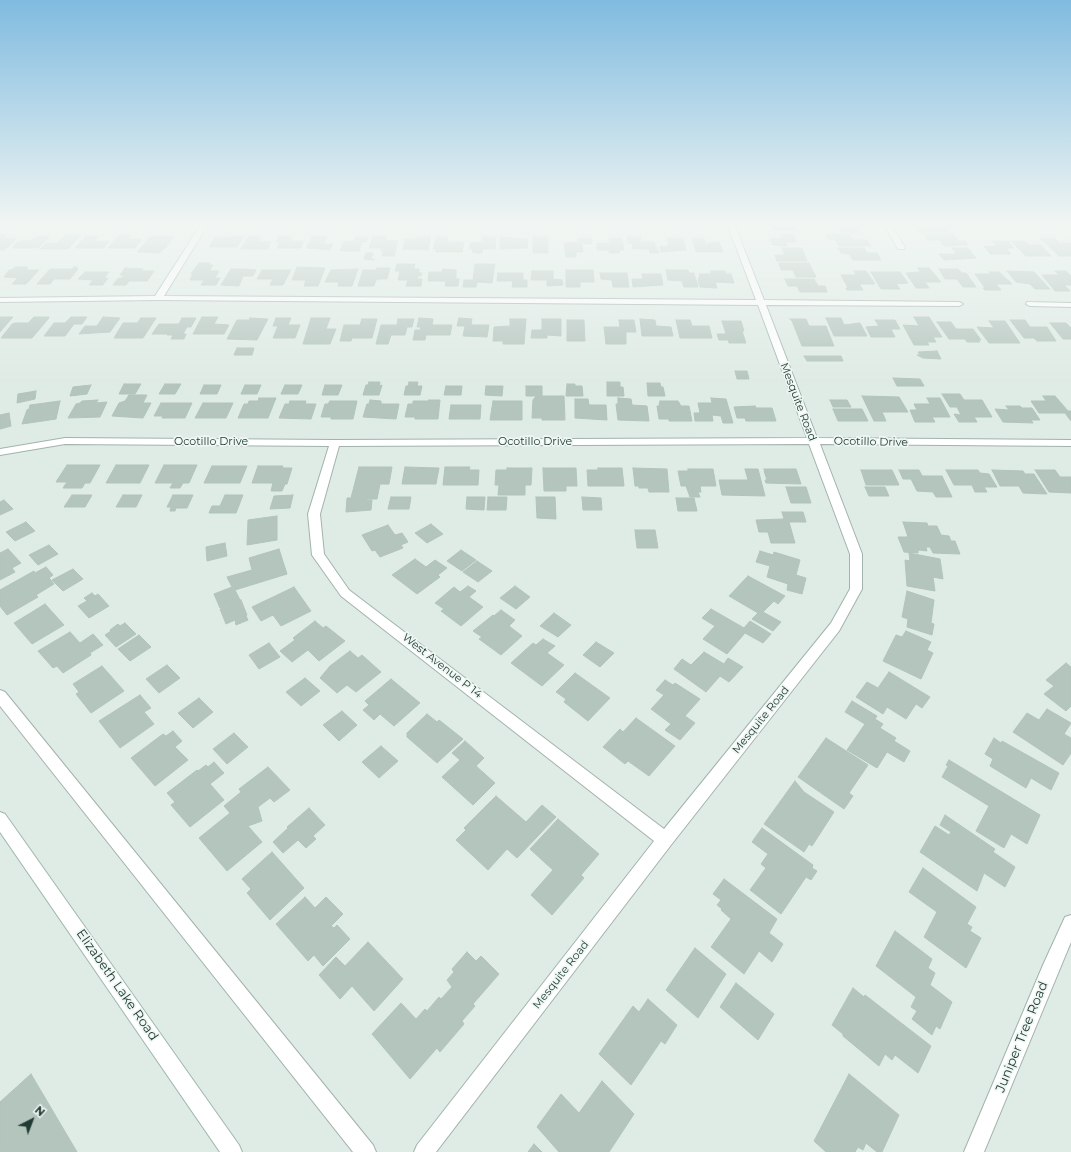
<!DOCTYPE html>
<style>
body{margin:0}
#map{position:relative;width:1071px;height:1152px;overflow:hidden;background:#dfebe5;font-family:Montserrat,sans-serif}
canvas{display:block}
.north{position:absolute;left:12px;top:1100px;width:40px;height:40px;-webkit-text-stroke:3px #eff7f3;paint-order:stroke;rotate:42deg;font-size:11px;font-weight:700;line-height:16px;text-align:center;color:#203b33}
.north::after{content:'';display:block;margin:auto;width:14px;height:18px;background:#203b33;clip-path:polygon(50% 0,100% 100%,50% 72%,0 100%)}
</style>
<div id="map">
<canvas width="1071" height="1152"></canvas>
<div class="north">N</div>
</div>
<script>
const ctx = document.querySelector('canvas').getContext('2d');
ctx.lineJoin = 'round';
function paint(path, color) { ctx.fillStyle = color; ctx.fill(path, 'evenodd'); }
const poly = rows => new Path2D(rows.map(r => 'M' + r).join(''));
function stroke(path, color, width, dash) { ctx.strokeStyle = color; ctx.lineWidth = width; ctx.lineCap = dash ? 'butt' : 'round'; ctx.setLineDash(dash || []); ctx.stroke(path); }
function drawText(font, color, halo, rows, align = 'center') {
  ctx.font = font + ' Montserrat,sans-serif'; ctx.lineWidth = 3.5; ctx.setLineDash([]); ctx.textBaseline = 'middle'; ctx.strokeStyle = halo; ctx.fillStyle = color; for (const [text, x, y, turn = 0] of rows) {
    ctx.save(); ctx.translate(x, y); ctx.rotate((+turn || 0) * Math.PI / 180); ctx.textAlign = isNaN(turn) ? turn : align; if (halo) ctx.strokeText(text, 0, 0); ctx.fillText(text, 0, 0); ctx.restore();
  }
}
const building = poly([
 [771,226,794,226,797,231,776,231,771,226],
 [838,226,864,226,865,227,856,227,858,231,856,231,857,232,841,232,838,226],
 [914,226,959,226,946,226,951,232,919,232,914,226],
 [780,234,793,234,797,242,785,242,787,246,773,245,770,239,782,238,780,234],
 [826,234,849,234,853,240,867,240,871,246,839,246,835,239,828,239,826,234],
 [923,234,953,234,958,241,965,241,968,245,944,246,939,240,928,240,923,234],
 [0,235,7,235,4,238,17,238,8,247,4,250,0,250,0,235],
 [65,235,81,235,68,249,40,249,46,243,57,243,65,235],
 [119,235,131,235,128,239,142,239,135,248,108,248,119,235],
 [37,236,50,236,38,248,12,248,18,241,32,240,37,236],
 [86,236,99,236,95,241,109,241,104,248,75,248,86,236],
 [158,236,174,236,166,248,164,248,160,253,137,252,150,237,158,236],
 [232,236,244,236,237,247,209,247,215,237,231,237,232,236],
 [261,236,258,241,271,242,268,249,241,249,248,237,261,236],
 [279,236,292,236,290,241,304,241,301,248,277,248,280,242,276,242,279,236],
 [312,236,327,236,324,244,333,244,330,250,306,248,312,236],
 [373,236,387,236,385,240,398,241,394,256,382,256,383,251,381,251,382,248,369,248,373,236],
 [356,237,368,237,367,242,362,242,359,251,340,251,344,241,354,241,356,237],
 [416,237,431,237,428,250,403,249,405,239,416,239,416,237],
 [436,237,448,237,447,242,464,242,462,252,436,252,436,249,433,249,436,237],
 [483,237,496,237,495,249,483,249,482,253,476,253,472,252,473,249,469,249,470,243,482,242,483,237],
 [500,237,528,239,527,248,500,249,500,237],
 [533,237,548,237,548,253,533,253,533,237],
 [627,237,640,237,641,242,654,242,659,253,650,253,649,249,633,249,632,243,628,243,627,237],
 [578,238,591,238,592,244,582,244,583,252,576,252,576,257,566,257,564,243,578,242,578,238],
 [609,238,622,238,624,250,619,250,620,253,609,253,609,250,597,250,597,243,610,243,609,238],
 [667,238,683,238,686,250,661,252,660,246,669,246,667,238],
 [692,238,704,238,705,243,719,242,723,252,696,252,692,238],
 [1040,238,1054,238,1059,243,1071,243,1071,256,1059,256,1040,238],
 [992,241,1008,241,1014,248,1006,248,1011,254,990,254,984,246,997,246,992,241],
 [1011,241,1025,241,1029,245,1041,245,1051,256,1026,256,1011,241],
 [782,248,802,248,807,261,777,261,775,255,785,255,782,248],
 [838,248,864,248,867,253,877,253,881,260,853,260,849,254,841,253,838,248],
 [952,248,968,248,976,258,944,260,939,254,956,254,952,248],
 [366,253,373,253,371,259,375,259,374,260,364,259,366,253],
 [199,263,210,263,209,265,213,265,209,271,219,271,215,278,220,278,216,285,201,285,204,280,190,280,193,274,191,274,199,263],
 [779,263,809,263,816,277,796,277,793,270,781,270,779,263],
 [397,264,415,264,414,269,419,269,419,273,422,273,421,276,418,276,417,279,422,279,421,286,406,286,408,280,398,280,400,271,395,271,397,264],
 [475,264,495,264,492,283,477,282,476,287,463,287,464,280,473,280,475,264],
 [15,267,28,267,26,270,39,270,26,284,12,284,18,278,4,277,9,270,12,270,15,267],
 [74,267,78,267,76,269,78,269,70,279,54,279,50,284,37,284,50,269,72,269,74,267],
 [297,267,325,268,318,286,304,286,306,280,292,280,297,267],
 [125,268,143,269,141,271,154,271,147,281,129,281,126,285,113,285,118,278,122,278,124,275,120,275,125,268],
 [377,268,390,268,387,279,378,279,376,280,374,286,358,286,363,270,376,270,377,268],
 [918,268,929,268,941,282,925,282,929,288,916,288,906,273,920,272,918,268],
 [231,269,244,269,256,270,253,276,243,276,239,286,221,285,231,269],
 [358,269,352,286,338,286,339,282,325,282,331,270,358,269],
 [443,269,456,270,456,279,459,279,458,286,445,286,446,281,428,281,429,272,442,272,443,269],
 [939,269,958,269,962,273,966,273,976,287,963,287,957,279,945,279,939,269],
 [262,270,291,270,283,285,270,285,273,279,257,279,262,270],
 [566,270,593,270,594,282,580,282,580,287,566,287,566,270],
 [666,270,688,270,689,273,694,273,698,287,684,287,682,281,668,280,666,270],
 [532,271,553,271,553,279,562,280,563,285,547,286,547,280,531,280,532,271],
 [711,271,725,271,726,274,731,274,734,283,715,282,717,288,700,287,698,281,699,277,700,277,699,274,711,274,711,271],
 [854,271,866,271,875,284,859,284,863,290,847,290,846,288,848,288,841,275,856,275,854,271],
 [1007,271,1034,272,1050,289,1035,289,1030,284,1016,282,1007,271],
 [1055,271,1066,271,1071,276,1071,285,1064,285,1070,291,1055,291,1042,275,1059,275,1055,271],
 [85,272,109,272,104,278,108,278,103,285,89,285,93,280,78,279,85,272],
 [871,272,900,272,908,283,896,284,900,289,881,289,871,272],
 [989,272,999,272,1012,284,996,284,1001,290,985,290,983,288,985,288,975,274,991,274,989,272],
 [498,273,523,273,523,280,527,280,527,287,512,287,513,281,497,281,498,273],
 [600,273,627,273,629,287,613,287,612,280,601,279,600,273],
 [642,274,661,274,663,285,633,287,632,279,643,279,642,274],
 [785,279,814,279,818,286,825,286,827,292,800,292,797,286,788,286,785,279],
 [0,317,13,317,0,332,0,317],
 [34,317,49,317,47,318,49,318,32,338,1,338,12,324,15,323,28,323,34,317],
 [71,317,87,317,82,324,74,324,65,336,44,336,54,323,65,323,71,317],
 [103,317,120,318,110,332,79,334,85,326,97,326,103,317],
 [202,317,218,317,214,324,229,325,224,334,193,334,202,317],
 [914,317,929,317,942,337,933,337,936,342,927,342,929,345,914,345,903,325,919,326,914,317],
 [141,318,156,318,143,338,114,338,123,323,137,323,141,318],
 [182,318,196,318,191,327,187,327,183,334,186,334,184,339,171,339,173,335,167,335,168,334,152,334,159,324,179,324,182,318],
 [250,318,268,319,257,340,227,339,237,320,249,320,250,318],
 [276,318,291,318,288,325,300,325,295,338,273,338,278,326,273,326,276,318],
 [311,318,330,318,326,329,336,329,330,344,303,344,311,318],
 [419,318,433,319,432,325,452,325,450,335,426,335,425,340,413,340,415,330,420,330,421,327,417,327,419,318],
 [459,318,472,319,471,325,489,325,487,337,463,336,465,326,457,326,459,318],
 [826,318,841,318,844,325,860,323,867,336,834,336,826,318],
 [362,319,377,319,372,338,352,338,351,341,340,341,344,325,360,325,362,319],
 [398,319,414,319,412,327,407,327,405,335,391,335,388,344,376,344,381,325,397,325,398,319],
 [510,319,526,319,524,344,503,344,503,341,493,341,494,327,510,326,510,319],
 [542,319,561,319,561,336,547,335,547,338,531,338,532,330,542,330,542,319],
 [640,319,655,320,656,326,671,327,673,336,642,336,640,319],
 [790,319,806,319,809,326,826,326,834,346,802,346,792,321,790,319],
 [567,320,584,320,585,341,567,341,567,320],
 [619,320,634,320,636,332,626,332,626,344,606,344,604,327,620,327,619,320],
 [676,320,690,320,692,326,709,326,712,338,680,338,676,320],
 [875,320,895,320,900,329,891,329,895,337,871,337,866,327,879,326,875,320],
 [1010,320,1025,320,1030,327,1047,327,1056,341,1037,341,1034,338,1024,338,1010,320],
 [722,321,741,321,744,331,742,331,746,343,729,343,728,340,719,340,717,334,726,334,722,321],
 [989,321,1005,321,1020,343,989,343,977,327,994,328,989,321],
 [937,322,951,322,956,329,973,329,981,340,978,340,980,342,967,342,965,339,949,339,937,322],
 [1050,323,1066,323,1071,328,1071,339,1063,339,1050,323],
 [237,348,254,348,252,355,234,355,237,348],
 [937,351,941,359,923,358,917,355,920,355,918,352,937,351],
 [804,356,841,356,843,361,807,361,804,356],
 [735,371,747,371,749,379,737,379,735,371],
 [893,378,920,379,924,386,897,386,893,378],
 [369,382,380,382,379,386,382,385,379,395,363,395,366,385,368,385,369,382],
 [409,382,418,382,417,386,422,386,420,395,404,395,406,386,408,386,409,382],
 [607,382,620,382,620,387,623,387,624,396,607,396,607,382],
 [647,383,660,383,661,387,663,387,665,396,648,396,647,383],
 [124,384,141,384,135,394,119,394,124,384],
 [165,384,181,384,175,394,159,394,165,384],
 [567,384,575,384,575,386,582,386,583,396,566,396,567,384],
 [91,385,87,394,70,396,73,387,91,385],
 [204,385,221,385,217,394,200,394,204,385],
 [245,385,261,385,257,394,241,394,245,385],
 [285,385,302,385,298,394,281,394,285,385],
 [325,385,342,385,338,395,322,395,325,385],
 [446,386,462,386,461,395,444,395,446,386],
 [486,386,503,386,502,396,485,395,486,386],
 [526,386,542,386,542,396,564,396,565,420,542,420,542,418,532,418,533,400,536,396,526,396,526,386],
 [36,391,35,399,17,403,18,394,36,391],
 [942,394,960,394,964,400,982,400,992,417,974,417,977,422,959,422,954,414,961,415,957,407,950,407,942,394],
 [129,395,147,395,143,403,151,403,143,418,112,416,119,403,125,401,129,395],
 [862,396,899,397,908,412,882,412,886,421,874,421,862,396],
 [1043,396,1055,396,1068,411,1071,411,1071,421,1065,413,1039,413,1031,401,1046,401,1043,396],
 [259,398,276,398,268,418,238,418,244,404,248,404,249,401,258,401,259,398],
 [618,398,631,399,632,405,647,406,649,421,618,420,616,404,618,404,618,398],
 [711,398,726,399,733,423,723,423,721,416,712,415,713,421,695,421,694,413,700,413,698,403,712,403,711,398],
 [927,398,940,398,950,417,932,417,935,422,915,422,910,410,917,410,914,404,930,404,927,398],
 [575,399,588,399,589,405,606,405,607,420,575,418,575,399],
 [98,400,96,403,107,402,100,417,68,418,76,404,80,403,82,401,98,400],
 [370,400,381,401,381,404,399,404,396,419,363,417,367,404,369,404,370,400],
 [429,400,440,400,438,419,415,419,415,417,405,417,408,404,413,404,413,401,429,401,429,400],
 [830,400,847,400,851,407,833,407,830,400],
 [60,401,56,419,22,424,27,410,29,409,30,405,60,401],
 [290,401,306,401,305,404,316,404,311,419,279,418,285,404,289,404,290,401],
 [330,401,357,401,353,419,331,419,331,417,321,417,325,404,328,404,330,401],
 [493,401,522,401,522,420,490,420,493,401],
 [660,401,678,401,681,406,689,406,692,421,669,421,669,419,659,419,657,406,659,406,660,401],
 [161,403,192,403,185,418,162,418,163,416,154,416,161,403],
 [203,403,233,403,226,418,195,418,203,403],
 [451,405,481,405,480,419,449,419,451,405],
 [755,406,756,408,772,408,776,421,746,421,745,418,737,418,734,407,755,406],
 [1006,406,1020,406,1022,408,1032,408,1040,420,1031,420,1033,423,1003,422,995,409,1009,410,1006,406],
 [833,409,862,409,868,421,838,421,833,409],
 [9,413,11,426,0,429,0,415,9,413],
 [67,465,100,465,90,483,85,483,82,488,63,488,67,482,56,482,67,465],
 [116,465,149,465,140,483,106,483,116,465],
 [164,465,197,465,189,483,183,483,180,488,170,488,173,483,155,483,164,465],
 [212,466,247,466,240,483,204,483,212,466],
 [258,466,283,466,282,468,292,468,287,484,285,484,282,491,271,491,273,483,252,483,258,466],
 [359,467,392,467,389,484,380,484,377,499,366,499,366,500,372,500,371,510,346,512,347,498,351,498,359,467],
 [405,467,439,468,436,484,402,484,405,467],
 [445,467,470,467,469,470,479,470,478,485,443,485,445,467],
 [507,468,532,468,531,485,525,485,525,495,498,495,499,485,495,485,496,470,507,470,507,468],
 [543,468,576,468,577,486,566,486,566,491,544,491,543,468],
 [598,468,622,468,624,486,588,486,587,470,598,470,598,468],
 [633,468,667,469,669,492,649,492,648,488,639,488,639,486,635,486,633,468],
 [688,469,713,469,716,486,700,486,701,492,698,492,700,497,690,497,686,486,681,486,678,471,688,471,688,469],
 [745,469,758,469,765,496,722,495,719,480,748,480,745,469],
 [764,469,796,469,801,484,766,483,765,480,767,480,764,471,765,471,764,469],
 [861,470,892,470,899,485,866,485,861,470],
 [899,470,919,470,922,476,942,476,952,497,936,497,933,492,917,491,911,479,903,479,899,470],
 [946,470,978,470,980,473,989,474,997,487,984,487,987,492,975,492,972,485,954,485,946,470],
 [992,470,1023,471,1025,474,1034,474,1047,494,1023,493,1019,486,1000,486,992,470],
 [1035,470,1055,470,1060,477,1071,477,1071,493,1049,492,1035,470],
 [786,487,806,487,811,503,791,503,786,487],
 [865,487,885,487,889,496,869,496,865,487],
 [72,495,92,495,85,507,64,507,72,495],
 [123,495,142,495,136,507,116,507,123,495],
 [173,495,193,495,187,508,176,508,175,511,170,511,171,507,167,507,173,495],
 [225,495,243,495,236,513,209,513,212,506,220,506,225,495],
 [293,495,290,508,270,509,274,496,293,495],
 [391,497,411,497,409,509,388,509,391,497],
 [467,497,485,497,484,510,466,509,467,497],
 [488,497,507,497,506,510,487,510,488,497],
 [536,497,555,497,556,519,537,518,536,497],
 [582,497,601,498,602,510,583,510,582,497],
 [676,498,694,498,697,511,678,511,676,498],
 [4,500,13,509,0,515,0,502,4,500],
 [782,512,803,512,806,522,789,522,795,543,771,543,768,532,759,532,756,520,784,519,782,512],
 [277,516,277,540,247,545,248,520,277,516],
 [26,522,35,531,15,541,6,532,26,522],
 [903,522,927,523,928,526,937,526,941,535,949,536,951,541,955,541,960,554,933,553,930,547,926,547,927,551,918,550,918,553,904,552,898,537,908,537,903,522],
 [431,524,443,534,427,543,415,533,431,524],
 [388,525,395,535,402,533,408,542,401,545,403,548,380,557,375,550,372,551,362,535,388,525],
 [635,530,655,530,658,548,637,548,635,530],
 [225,543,227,556,207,561,206,547,225,543],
 [49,545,58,554,38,565,29,555,49,545],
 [8,549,21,563,12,568,15,572,0,580,0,553,8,549],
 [279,549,287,574,235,590,240,600,220,608,214,594,232,587,227,577,252,570,249,558,279,549],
 [461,550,476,560,462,571,447,561,461,550],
 [760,551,773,555,774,552,800,560,796,575,806,578,802,594,787,590,788,584,767,577,770,566,756,562,760,551],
 [909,553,940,559,943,579,933,577,935,591,907,586,905,560,910,561,909,553],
 [415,559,426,567,435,560,447,568,438,575,440,577,417,594,392,575,415,559],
 [477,561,492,571,478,582,463,572,477,561],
 [46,567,53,575,49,578,54,584,36,595,38,597,7,615,0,606,0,590,34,571,35,573,46,567],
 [73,569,83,579,63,591,52,580,73,569],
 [748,576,785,596,778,604,774,601,763,612,781,622,773,631,752,619,758,613,729,596,748,576],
 [468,586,476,591,469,597,483,607,461,626,441,611,444,609,435,603,454,587,460,592,468,586],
 [515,586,530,597,516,609,500,598,515,586],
 [294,587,311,611,281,626,273,615,261,621,252,607,294,587],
 [907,591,934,600,931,623,934,624,932,635,907,627,908,619,902,617,907,591],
 [92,593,95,596,98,594,109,606,89,618,78,606,87,601,84,598,92,593],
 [241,600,247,615,246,616,248,620,236,625,235,620,226,624,220,609,241,600],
 [45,604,64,625,32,644,14,623,45,604],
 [711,609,744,628,750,621,771,634,763,643,745,633,727,654,703,639,715,626,702,618,711,609],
 [501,610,515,620,509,626,522,636,501,655,479,639,482,637,473,631,493,615,494,616,501,610],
 [554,613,571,625,558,637,540,626,554,613],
 [315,621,323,628,326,626,345,641,319,661,308,650,292,662,280,651,295,640,293,638,315,621],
 [125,623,136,634,116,647,105,635,111,631,110,630,118,624,120,626,125,623],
 [906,631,931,642,927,650,933,653,921,679,883,661,896,635,902,637,906,631],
 [70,632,80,643,93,634,103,645,90,653,91,655,63,673,57,666,53,668,38,651,70,632],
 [139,635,151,647,130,661,118,649,139,635],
 [543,639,555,646,547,653,564,665,542,686,511,663,533,643,536,645,543,639],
 [596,642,614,653,600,667,583,655,596,642],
 [269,643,280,657,259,669,249,655,269,643],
 [350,651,358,658,362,655,381,672,356,692,347,685,337,693,320,678,330,666,350,651],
 [704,652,724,664,728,658,743,667,729,682,720,676,706,692,674,669,682,659,691,665,704,652],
 [1066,663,1071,667,1071,706,1066,711,1044,694,1054,686,1046,680,1066,663],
 [167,665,180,678,159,693,146,679,167,665],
 [102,666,124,691,91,713,76,694,79,692,73,684,102,666],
 [889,672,930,697,922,708,916,704,906,719,887,707,883,714,856,697,867,682,878,688,889,672],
 [575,673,610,698,588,721,564,702,566,699,556,692,575,673],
 [305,678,320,691,301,706,286,692,305,678],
 [391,679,420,703,394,726,380,714,374,720,363,710,369,705,365,701,391,679],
 [665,680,673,685,675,683,700,699,685,716,695,723,680,740,665,730,671,724,651,709,664,695,656,690,665,680],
 [140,695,151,708,144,712,154,724,120,748,99,721,140,695],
 [199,698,213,712,193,728,178,713,199,698],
 [852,701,877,716,875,719,883,724,880,728,896,738,894,741,910,751,904,762,887,752,877,768,847,750,865,724,845,712,852,701],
 [1047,709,1071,723,1064,734,1071,738,1071,753,1063,765,1013,732,1027,713,1039,720,1047,709],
 [342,711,357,725,339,741,323,725,342,711],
 [427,714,437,722,439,720,463,739,437,763,407,737,407,733,427,714],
 [636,718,675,746,649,776,628,761,625,764,603,747,620,729,623,732,636,718],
 [173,731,182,741,175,747,188,760,155,786,131,758,163,734,166,736,173,731],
 [234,733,248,747,227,764,213,749,234,733],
 [826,738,868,765,849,793,853,796,844,809,798,777,826,738],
 [994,738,1001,743,1002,741,1059,773,1051,790,1031,778,1026,788,990,766,993,759,985,754,994,738],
 [465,741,484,758,476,766,495,783,473,805,442,777,460,760,452,753,465,741],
 [381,746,398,761,379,778,362,762,381,746],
 [949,760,1040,815,1027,844,1011,834,1004,848,976,831,989,806,942,777,948,766,946,765,949,760],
 [214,762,224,773,210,784,224,800,190,827,171,805,175,802,167,793,197,770,198,771,206,765,208,767,214,762],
 [268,767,290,790,274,802,270,798,258,807,262,821,248,826,262,842,227,871,199,838,230,813,224,806,241,792,239,789,268,767],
 [795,781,804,792,834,812,812,846,809,844,804,852,764,824,795,781],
 [496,796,526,822,542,805,556,817,517,858,507,849,488,870,456,840,466,830,464,828,496,796],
 [309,808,325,825,313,836,316,839,306,848,298,840,283,853,273,842,288,828,287,827,309,808],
 [945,815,995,849,993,852,1015,867,1005,887,984,873,977,891,920,852,935,826,949,835,951,832,940,825,945,815],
 [558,819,599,854,581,875,584,878,552,915,531,895,553,870,530,849,558,819],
 [762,828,813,865,812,868,817,871,811,880,806,877,781,914,750,890,766,868,761,864,768,854,752,842,762,828],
 [272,852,304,888,270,920,247,893,251,889,242,879,272,852],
 [923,868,976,907,967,924,972,927,970,931,981,938,966,968,924,937,937,912,909,892,923,868],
 [724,879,777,919,769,933,783,944,772,962,759,951,744,974,711,947,731,919,721,910,722,909,717,905,721,900,713,894,724,879],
 [305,897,315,908,326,897,343,914,331,926,334,928,337,925,350,939,323,966,314,955,308,961,276,924,305,897],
 [895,931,932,959,928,968,935,973,930,985,952,1002,940,1029,936,1026,932,1035,912,1019,917,1011,911,1007,916,997,876,966,895,931],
 [368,942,403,979,374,1011,352,986,340,999,319,975,336,957,345,966,368,942],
 [695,948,726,974,698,1018,666,990,695,948],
 [467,952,476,961,481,956,499,974,473,1004,475,1006,462,1021,464,1024,440,1052,437,1048,410,1079,372,1034,401,1003,416,1019,425,1009,427,1011,439,997,441,999,452,987,447,980,454,972,452,969,467,952],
 [736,983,774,1014,758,1040,720,1007,736,983],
 [853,988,864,997,865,995,931,1046,918,1073,895,1055,892,1060,885,1054,879,1066,843,1036,843,1034,832,1025,853,988],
 [648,999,677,1025,665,1044,661,1041,631,1085,599,1054,633,1006,639,1012,648,999],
 [31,1074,77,1152,0,1152,0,1102,31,1074],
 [849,1074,899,1115,882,1152,877,1152,866,1143,863,1150,858,1147,855,1152,826,1152,814,1141,849,1074],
 [602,1081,634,1114,609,1152,559,1152,537,1127,561,1094,579,1113,602,1081],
 [534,1144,542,1152,528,1152,534,1144]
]);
paint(building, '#b4c5be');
stroke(building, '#b1c4bc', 1);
const street = poly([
 [200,226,207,226,164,296,756,300,728,226,735,226,764,300,959,302,963,304,959,306,766,305,817,438,1071,440,1071,446,820,444,862,554,862,589,839,631,671,845,436,1152,414,1152,417,1145,654,841,341,596,312,555,308,514,329,446,65,444,0,455,0,449,65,438,335,440,807,438,758,305,158,300,0,302,0,298,155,296,200,226],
 [809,444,850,554,850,589,831,623,664,829,349,590,324,554,320,514,339,446,809,444],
 [885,226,891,226,905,247,904,249,898,249,885,226],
 [995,226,1071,226,1071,228,999,228,995,226],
 [1027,302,1071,303,1071,307,1030,306,1026,304,1027,302],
 [0,690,5,692,373,1145,376,1152,353,1152,0,706,0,690],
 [1071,915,1071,942,984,1152,964,1152,1043,965,1065,917,1071,915]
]);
const secondary = poly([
 [0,812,5,814,239,1145,242,1152,220,1152,0,832,0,812]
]);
stroke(street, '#a2b3ac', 2);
stroke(secondary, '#9eb6ad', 2);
paint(street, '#fff');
paint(secondary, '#fff');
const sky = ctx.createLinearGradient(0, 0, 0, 387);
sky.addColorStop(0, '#80bbdf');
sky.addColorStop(0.58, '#f1f6f3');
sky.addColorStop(1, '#f1f6f300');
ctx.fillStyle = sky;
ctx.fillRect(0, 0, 1071, 387);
drawText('11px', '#203b33', '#eff7f3', [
 ["Mesquite Road",798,402,69],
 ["Ocotillo Drive",211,442],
 ["Ocotillo Drive",535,442],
 ["Ocotillo Drive",871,442,1],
 ["West Avenue P 14",442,666,38],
 ["Mesquite Road",761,720,-51],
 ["Mesquite Road",561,975,-52]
]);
drawText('13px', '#203b33', '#eff7f3', [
 ["Elizabeth Lake Road",117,985,55],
 ["Juniper Tree Road",1022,1037,-68]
]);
</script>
